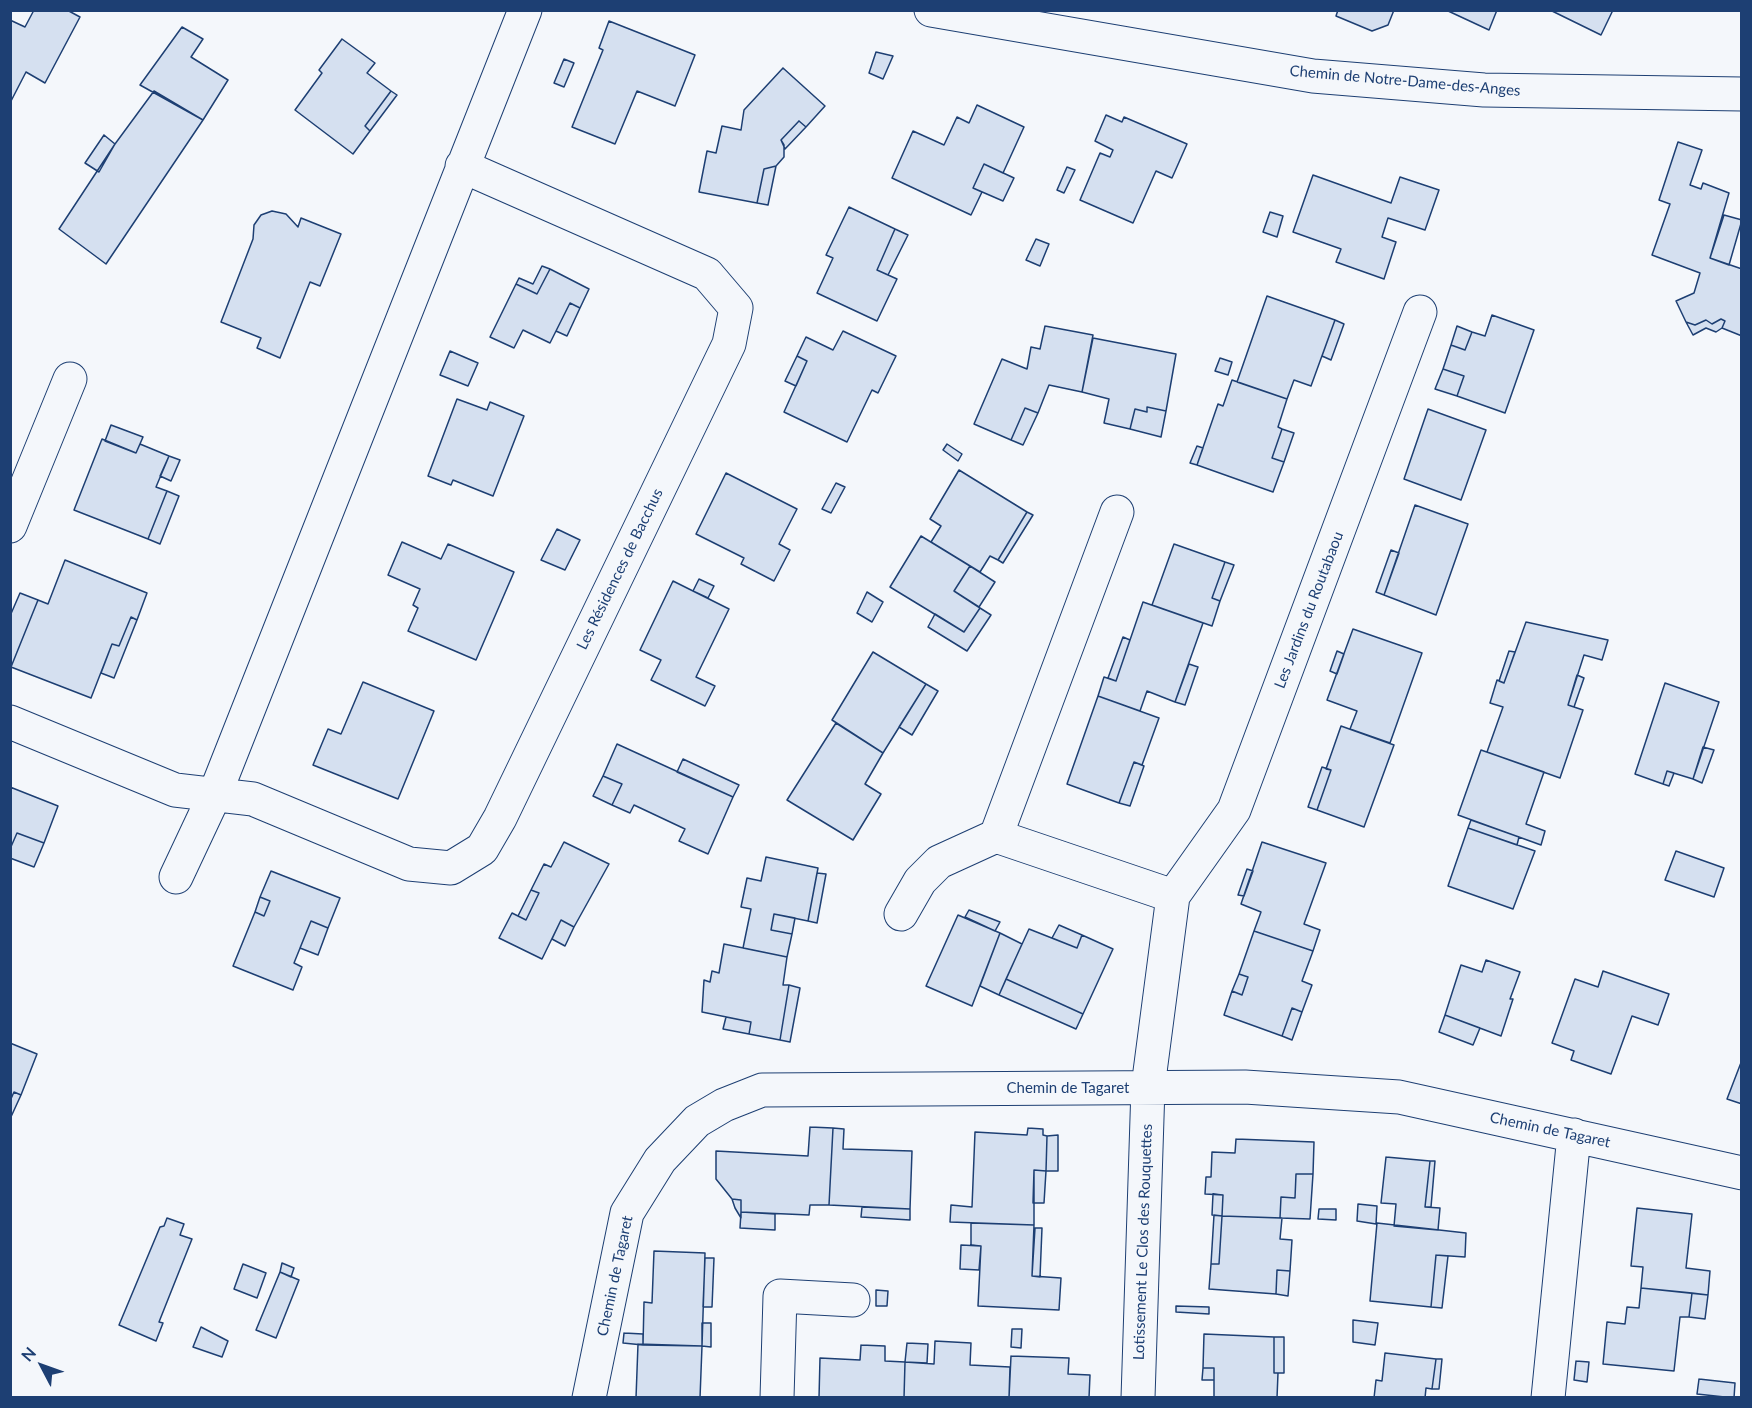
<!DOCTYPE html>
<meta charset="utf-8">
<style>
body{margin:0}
#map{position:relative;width:1752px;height:1408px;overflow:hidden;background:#f4f7fb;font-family:Lato,sans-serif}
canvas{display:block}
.frame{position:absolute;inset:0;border:12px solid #1d3f73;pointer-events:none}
.north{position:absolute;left:12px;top:1336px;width:60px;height:60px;-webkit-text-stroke:4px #f4f7fb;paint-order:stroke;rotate:311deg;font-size:16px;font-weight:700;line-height:24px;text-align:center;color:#1d3f73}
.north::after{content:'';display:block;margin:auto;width:21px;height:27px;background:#1d3f73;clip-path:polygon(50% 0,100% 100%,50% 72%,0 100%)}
</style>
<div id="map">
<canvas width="1752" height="1408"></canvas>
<div class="frame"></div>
<div class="north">N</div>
</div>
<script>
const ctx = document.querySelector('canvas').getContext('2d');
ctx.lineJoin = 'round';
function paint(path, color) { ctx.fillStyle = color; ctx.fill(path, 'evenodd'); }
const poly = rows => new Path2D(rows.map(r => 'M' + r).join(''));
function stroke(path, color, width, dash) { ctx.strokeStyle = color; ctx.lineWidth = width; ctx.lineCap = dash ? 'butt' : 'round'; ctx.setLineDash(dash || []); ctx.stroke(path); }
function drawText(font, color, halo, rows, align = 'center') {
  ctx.font = font + ' Lato,sans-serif'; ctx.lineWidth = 4.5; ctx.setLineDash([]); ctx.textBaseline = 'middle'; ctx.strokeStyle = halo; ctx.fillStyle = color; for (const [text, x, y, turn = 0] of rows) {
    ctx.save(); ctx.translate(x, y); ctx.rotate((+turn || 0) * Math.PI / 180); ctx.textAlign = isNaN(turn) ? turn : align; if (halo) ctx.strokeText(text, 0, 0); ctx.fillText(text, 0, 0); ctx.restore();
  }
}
const building = poly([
 [34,10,67,10,80,17,45,83,26,72,10,103,10,20,25,27,34,10],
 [1338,10,1394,10,1388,25,1372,31,1336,16,1338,10],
 [1446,10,1497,10,1489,30,1446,10],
 [1550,10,1613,10,1601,35,1550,10],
 [609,21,695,55,675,106,637,91,615,144,572,127,603,50,599,48,609,21],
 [182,27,203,39,191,57,228,80,203,120,140,85,182,27],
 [342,39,375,63,367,73,391,91,365,126,370,131,353,154,295,110,322,73,319,70,342,39],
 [876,52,893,56,883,79,869,73,876,52],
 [564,59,574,63,564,87,554,83,564,59],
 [783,68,825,106,806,127,799,121,781,140,784,145,784,157,776,166,764,169,757,203,699,192,707,151,716,153,722,126,741,130,744,110,783,68],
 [154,91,203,120,106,264,59,229,115,144,154,91],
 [391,91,397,95,370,131,365,126,391,91],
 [977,105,1024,127,1003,173,984,164,973,188,982,192,971,215,892,178,913,131,944,145,957,117,969,123,977,105],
 [1106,115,1122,122,1124,117,1187,144,1172,178,1156,171,1133,223,1080,200,1100,153,1110,157,1113,150,1095,141,1106,115],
 [799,121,806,127,785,149,781,140,799,121],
 [104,135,115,144,99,172,85,163,104,135],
 [1678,142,1702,150,1690,185,1701,189,1703,183,1729,193,1710,258,1742,269,1742,336,1722,328,1725,321,1721,319,1712,324,1706,320,1695,325,1686,322,1676,301,1694,293,1700,273,1652,255,1670,204,1659,200,1678,142],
 [984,164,1014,178,1003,201,973,188,984,164],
 [776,166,768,205,757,203,764,169,776,166],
 [1067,167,1075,170,1064,193,1057,190,1067,167],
 [1313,175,1391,203,1400,177,1439,190,1425,230,1388,218,1382,237,1396,242,1384,279,1336,262,1341,249,1293,232,1313,175],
 [849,207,895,229,877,270,897,279,877,321,817,293,833,258,826,255,849,207],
 [272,211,286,214,298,227,301,218,341,234,320,286,310,282,280,358,257,348,261,338,221,322,253,239,254,225,261,215,272,211],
 [1270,212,1283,216,1277,237,1263,232,1270,212],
 [1724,215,1742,220,1729,265,1710,258,1724,215],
 [895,229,908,235,888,275,877,270,895,229],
 [1036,239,1049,244,1040,266,1026,260,1036,239],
 [542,266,550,269,537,294,516,284,519,278,533,284,542,266],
 [550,269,589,289,580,308,570,303,550,343,523,330,514,348,490,337,516,284,537,294,550,269],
 [1267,296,1335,320,1311,386,1294,380,1287,399,1237,382,1267,296],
 [570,303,580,308,567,336,556,331,570,303],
 [1492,315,1534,330,1505,413,1457,396,1464,376,1443,369,1451,345,1465,350,1472,332,1485,336,1492,315],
 [1721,319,1725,321,1722,328,1716,332,1706,328,1693,335,1686,322,1695,325,1706,320,1712,324,1721,319],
 [1335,320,1344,324,1331,360,1322,356,1335,320],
 [1045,326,1093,335,1082,392,1049,385,1038,413,1025,408,1011,440,974,424,1002,359,1027,369,1031,347,1040,349,1045,326],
 [1457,326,1472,332,1465,350,1451,345,1457,326],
 [843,331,896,356,878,393,872,390,847,442,784,412,807,361,797,356,806,337,833,350,843,331],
 [1093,338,1176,354,1166,411,1147,407,1147,412,1135,409,1130,429,1104,423,1109,399,1082,392,1093,338],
 [450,351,478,363,468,386,440,375,450,351],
 [797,356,807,361,796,386,785,381,797,356],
 [1220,358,1232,362,1228,375,1215,371,1220,358],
 [1443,369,1464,376,1457,396,1435,389,1443,369],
 [1232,380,1287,399,1278,427,1282,429,1272,458,1284,462,1273,492,1197,465,1218,404,1223,406,1232,380],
 [457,399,487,410,490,402,524,416,493,496,453,480,451,485,428,476,457,399],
 [1147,407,1166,411,1161,437,1130,429,1135,409,1147,412,1147,407],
 [1025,408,1038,413,1023,445,1011,440,1025,408],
 [1428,409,1486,430,1461,500,1404,479,1428,409],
 [111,425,143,437,136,453,105,441,111,425],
 [1282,429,1294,433,1284,462,1272,458,1282,429],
 [102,439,136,453,140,444,169,456,156,487,167,491,148,539,74,510,102,439],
 [947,444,962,454,958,461,943,450,947,444],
 [1197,446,1203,448,1197,465,1190,463,1197,446],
 [169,456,180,460,171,481,160,476,169,456],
 [959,470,1027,512,998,560,990,556,980,572,931,542,941,526,930,519,959,470],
 [726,473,797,509,779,544,790,550,774,581,741,564,744,558,696,534,726,473],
 [836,483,845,487,831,513,822,509,836,483],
 [167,491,179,496,160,544,148,539,167,491],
 [1415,505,1468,524,1436,615,1384,595,1415,505],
 [1027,512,1033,515,1003,563,998,560,1027,512],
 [557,529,580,540,565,570,541,560,557,529],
 [921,536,970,566,954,591,980,608,964,632,890,587,921,536],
 [402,542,441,559,448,544,514,572,476,660,408,631,418,608,413,605,420,589,388,575,402,542],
 [1174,544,1225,562,1212,598,1220,601,1212,626,1152,605,1174,544],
 [1391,550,1399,553,1384,595,1376,592,1391,550],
 [65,560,147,593,137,620,131,617,119,646,112,644,91,698,11,667,38,600,48,604,65,560],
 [1225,562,1234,565,1220,601,1212,598,1225,562],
 [970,566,995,582,979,607,954,591,970,566],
 [699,579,714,586,708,598,693,591,699,579],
 [673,581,729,609,696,677,715,686,705,706,651,680,661,660,640,650,673,581],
 [867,592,883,602,872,622,857,613,867,592],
 [20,593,38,600,11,667,10,616,20,593],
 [1143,602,1203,623,1175,702,1147,691,1140,711,1098,696,1104,677,1116,681,1143,602],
 [980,608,991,615,967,651,928,627,935,614,964,632,980,608],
 [131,617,137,620,114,678,101,673,112,644,119,646,131,617],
 [1526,622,1608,640,1602,660,1584,655,1568,705,1583,710,1560,778,1487,752,1503,707,1490,703,1497,680,1504,683,1526,622],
 [1353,629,1422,653,1390,743,1350,729,1357,711,1327,700,1353,629],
 [1123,637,1130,640,1116,681,1108,678,1123,637],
 [1337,651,1344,654,1337,674,1330,671,1337,651],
 [1509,651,1515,652,1504,683,1499,681,1509,651],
 [873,652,926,684,883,753,832,720,873,652],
 [1189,664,1198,667,1185,705,1175,702,1189,664],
 [1577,675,1584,678,1574,707,1568,705,1577,675],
 [363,682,434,711,398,799,313,765,328,729,341,734,363,682],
 [1665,683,1719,702,1693,779,1667,771,1663,784,1635,774,1665,683],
 [926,684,938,691,912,735,899,727,926,684],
 [1098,696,1159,718,1142,765,1134,762,1119,803,1067,784,1098,696],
 [836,723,883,753,865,784,881,794,853,840,787,800,836,723],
 [1341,726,1394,745,1364,827,1317,810,1331,770,1326,769,1341,726],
 [617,744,733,797,708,854,679,841,685,829,634,805,630,813,612,805,622,784,603,776,617,744],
 [1703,747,1714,750,1702,783,1693,779,1703,747],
 [1481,750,1544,772,1526,824,1545,831,1541,845,1458,815,1481,750],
 [683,759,739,785,733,797,677,772,683,759],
 [1134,762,1144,766,1130,806,1119,803,1134,762],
 [1322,767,1331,770,1317,810,1308,807,1322,767],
 [1667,771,1674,773,1669,786,1663,784,1667,771],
 [603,776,622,784,612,805,593,796,603,776],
 [10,787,58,806,44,843,17,833,10,849,10,787],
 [1471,820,1519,837,1517,845,1468,828,1471,820],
 [1468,828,1535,851,1513,909,1448,886,1468,828],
 [17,833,44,843,34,867,10,858,10,849,17,833],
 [564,842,609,864,574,927,561,920,542,959,499,938,512,913,526,920,539,893,531,890,544,864,551,867,564,842],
 [1262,842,1326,863,1304,924,1320,930,1313,951,1254,931,1261,912,1241,904,1262,842],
 [1676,851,1724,868,1714,897,1665,880,1676,851],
 [766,857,818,868,808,921,774,914,771,930,792,934,787,957,743,948,751,909,741,907,747,878,761,881,766,857],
 [1247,869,1253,871,1244,896,1238,895,1247,869],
 [271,871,340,898,328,928,311,921,294,963,302,967,293,990,233,966,255,912,264,916,270,901,260,897,271,871],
 [817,873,826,874,817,923,808,921,817,873],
 [531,890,539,893,526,920,518,916,531,890],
 [260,897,270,901,264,916,255,912,260,897],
 [969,910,1000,922,995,931,965,917,969,910],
 [774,914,795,918,792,934,771,930,774,914],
 [958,915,1000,933,972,1006,926,986,958,915],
 [561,920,574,927,565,946,552,939,561,920],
 [311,921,328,928,318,955,300,948,311,921],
 [1059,925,1082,935,1077,948,1052,938,1059,925],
 [1029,929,1077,948,1082,935,1113,949,1083,1014,1006,979,1029,929],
 [1254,931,1313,951,1302,981,1312,985,1302,1012,1292,1008,1282,1036,1224,1015,1232,991,1242,995,1248,977,1239,974,1254,931],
 [1000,933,1022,944,999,995,980,986,1000,933],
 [724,944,787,957,783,985,789,985,780,1040,749,1034,751,1022,702,1012,704,980,710,982,712,971,719,973,724,944],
 [1486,960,1520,972,1510,999,1513,999,1501,1036,1445,1015,1461,965,1482,972,1486,960],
 [1603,971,1669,994,1658,1025,1632,1016,1611,1074,1571,1060,1574,1051,1552,1043,1575,979,1598,987,1603,971],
 [1239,974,1248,977,1242,995,1232,991,1239,974],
 [1006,979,1083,1014,1076,1029,999,995,1006,979],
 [789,985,800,988,790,1042,780,1040,789,985],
 [1292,1008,1302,1012,1292,1040,1282,1036,1292,1008],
 [1445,1015,1480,1028,1473,1045,1439,1032,1445,1015],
 [726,1017,751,1022,749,1034,723,1029,726,1017],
 [10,1043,37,1054,21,1095,14,1092,10,1101,10,1043],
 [1742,1060,1742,1104,1727,1099,1742,1060],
 [14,1092,21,1095,10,1119,10,1101,14,1092],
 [810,1127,833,1128,829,1205,810,1205,809,1215,741,1212,741,1200,732,1199,716,1179,716,1151,808,1156,810,1127],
 [833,1128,844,1129,843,1149,912,1151,910,1209,829,1205,833,1128],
 [1028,1128,1043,1129,1043,1135,1047,1136,1046,1171,1034,1170,1034,1225,950,1222,951,1205,972,1207,975,1132,1027,1135,1028,1128],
 [1058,1135,1058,1171,1046,1171,1047,1136,1058,1135],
 [1236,1139,1314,1142,1313,1174,1296,1174,1295,1198,1281,1197,1280,1218,1222,1216,1223,1195,1205,1194,1206,1177,1211,1177,1212,1152,1235,1153,1236,1139],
 [1386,1157,1430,1161,1425,1207,1440,1208,1438,1230,1394,1226,1396,1204,1381,1203,1386,1157],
 [1430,1161,1435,1161,1431,1207,1425,1207,1430,1161],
 [1034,1170,1046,1171,1044,1203,1033,1203,1034,1170],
 [1296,1174,1313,1174,1310,1219,1280,1218,1281,1197,1295,1198,1296,1174],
 [1213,1194,1223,1195,1222,1216,1212,1215,1213,1194],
 [732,1199,741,1200,741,1218,735,1208,732,1199],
 [1358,1204,1377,1206,1376,1224,1357,1221,1358,1204],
 [862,1207,910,1209,910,1220,861,1217,862,1207],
 [1637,1208,1692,1214,1686,1268,1710,1271,1708,1295,1641,1288,1643,1267,1631,1266,1637,1208],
 [1319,1209,1336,1209,1336,1220,1318,1219,1319,1209],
 [741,1212,775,1214,775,1230,740,1228,741,1212],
 [1214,1215,1222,1216,1219,1264,1211,1264,1214,1215],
 [1222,1216,1282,1218,1280,1239,1292,1240,1290,1271,1277,1270,1276,1294,1209,1289,1211,1264,1219,1264,1222,1216],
 [167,1218,184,1224,180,1235,192,1239,159,1322,163,1323,156,1341,119,1325,160,1227,164,1226,167,1218],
 [971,1223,1034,1225,1032,1276,1061,1278,1059,1310,978,1306,981,1246,971,1245,971,1223],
 [1377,1223,1466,1233,1465,1257,1436,1255,1431,1307,1370,1301,1377,1223],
 [1035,1228,1042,1228,1040,1277,1032,1276,1035,1228],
 [961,1245,981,1246,979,1270,960,1269,961,1245],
 [654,1251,705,1253,702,1346,643,1345,644,1302,652,1303,654,1251],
 [1436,1255,1448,1256,1442,1308,1431,1307,1436,1255],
 [705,1258,714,1258,712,1307,703,1307,705,1258],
 [282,1263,294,1268,291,1277,280,1272,282,1263],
 [243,1264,266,1273,257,1298,234,1289,243,1264],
 [1277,1270,1290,1271,1288,1296,1276,1294,1277,1270],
 [280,1272,299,1280,276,1338,256,1330,280,1272],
 [1641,1288,1692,1293,1689,1317,1680,1317,1674,1371,1603,1364,1607,1322,1625,1324,1627,1307,1639,1308,1641,1288],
 [876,1290,888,1291,887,1306,876,1306,876,1290],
 [1692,1293,1708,1295,1705,1319,1689,1317,1692,1293],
 [1176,1306,1209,1307,1209,1314,1176,1312,1176,1306],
 [1353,1320,1378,1323,1375,1345,1353,1342,1353,1320],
 [702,1323,711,1323,711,1347,702,1346,702,1323],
 [201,1327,228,1341,222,1357,193,1347,201,1327],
 [1012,1329,1022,1329,1021,1348,1011,1347,1012,1329],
 [624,1333,643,1334,643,1345,623,1343,624,1333],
 [1204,1334,1274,1337,1274,1373,1278,1373,1277,1398,1214,1398,1214,1368,1203,1368,1204,1334],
 [1274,1337,1284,1337,1284,1373,1274,1373,1274,1337],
 [935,1341,971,1343,970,1365,1010,1367,1009,1398,904,1398,905,1362,934,1364,935,1341],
 [907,1343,928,1344,927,1363,905,1362,907,1343],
 [638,1344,702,1346,700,1398,636,1398,638,1344],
 [861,1345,885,1346,885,1361,905,1362,904,1398,819,1398,820,1358,860,1360,861,1345],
 [1385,1353,1436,1359,1432,1389,1426,1388,1425,1398,1374,1398,1376,1380,1382,1381,1385,1353],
 [1011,1356,1069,1358,1068,1374,1090,1375,1089,1398,1009,1398,1011,1356],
 [1436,1359,1442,1359,1439,1389,1432,1389,1436,1359],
 [1576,1361,1589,1362,1587,1382,1574,1380,1576,1361],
 [1203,1368,1214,1368,1214,1380,1202,1380,1203,1368],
 [1699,1379,1735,1383,1734,1398,1697,1394,1699,1379]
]);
paint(building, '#d5e0f0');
stroke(building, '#1d3f73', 1.5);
const minor = poly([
 [931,10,1313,76,1484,90,1742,94],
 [1117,512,996,836,1173,896],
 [10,526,70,379],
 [10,722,175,790,253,799,409,864,451,868,482,849,500,818,729,344,736,308,707,274,462,166],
 [176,877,215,794,525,10],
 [901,914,920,881,939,862,996,836],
 [589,1398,627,1213,660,1160,697,1121,724,1105,762,1090,1245,1087,1399,1097,1742,1173],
 [777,1398,780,1296,853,1300],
 [1138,1398,1148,1087,1173,896,1234,810,1420,312],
 [1548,1398,1574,1135]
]);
stroke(minor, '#1d3f73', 35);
stroke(minor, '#f4f7fb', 33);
drawText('15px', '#1d3f73', '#f4f7fb', [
 ["Chemin de Notre-Dame-des-Anges",1405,81,5],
 ["Les Résidences de Bacchus",620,569,-64],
 ["Les Jardins du Routabaou",1309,610,-69],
 ["Chemin de Tagaret",1068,1088],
 ["Chemin de Tagaret",1550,1130,12],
 ["Lotissement Le Clos des Rouquettes",1143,1242,-88],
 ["Chemin de Tagaret",615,1276,-78]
]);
</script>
